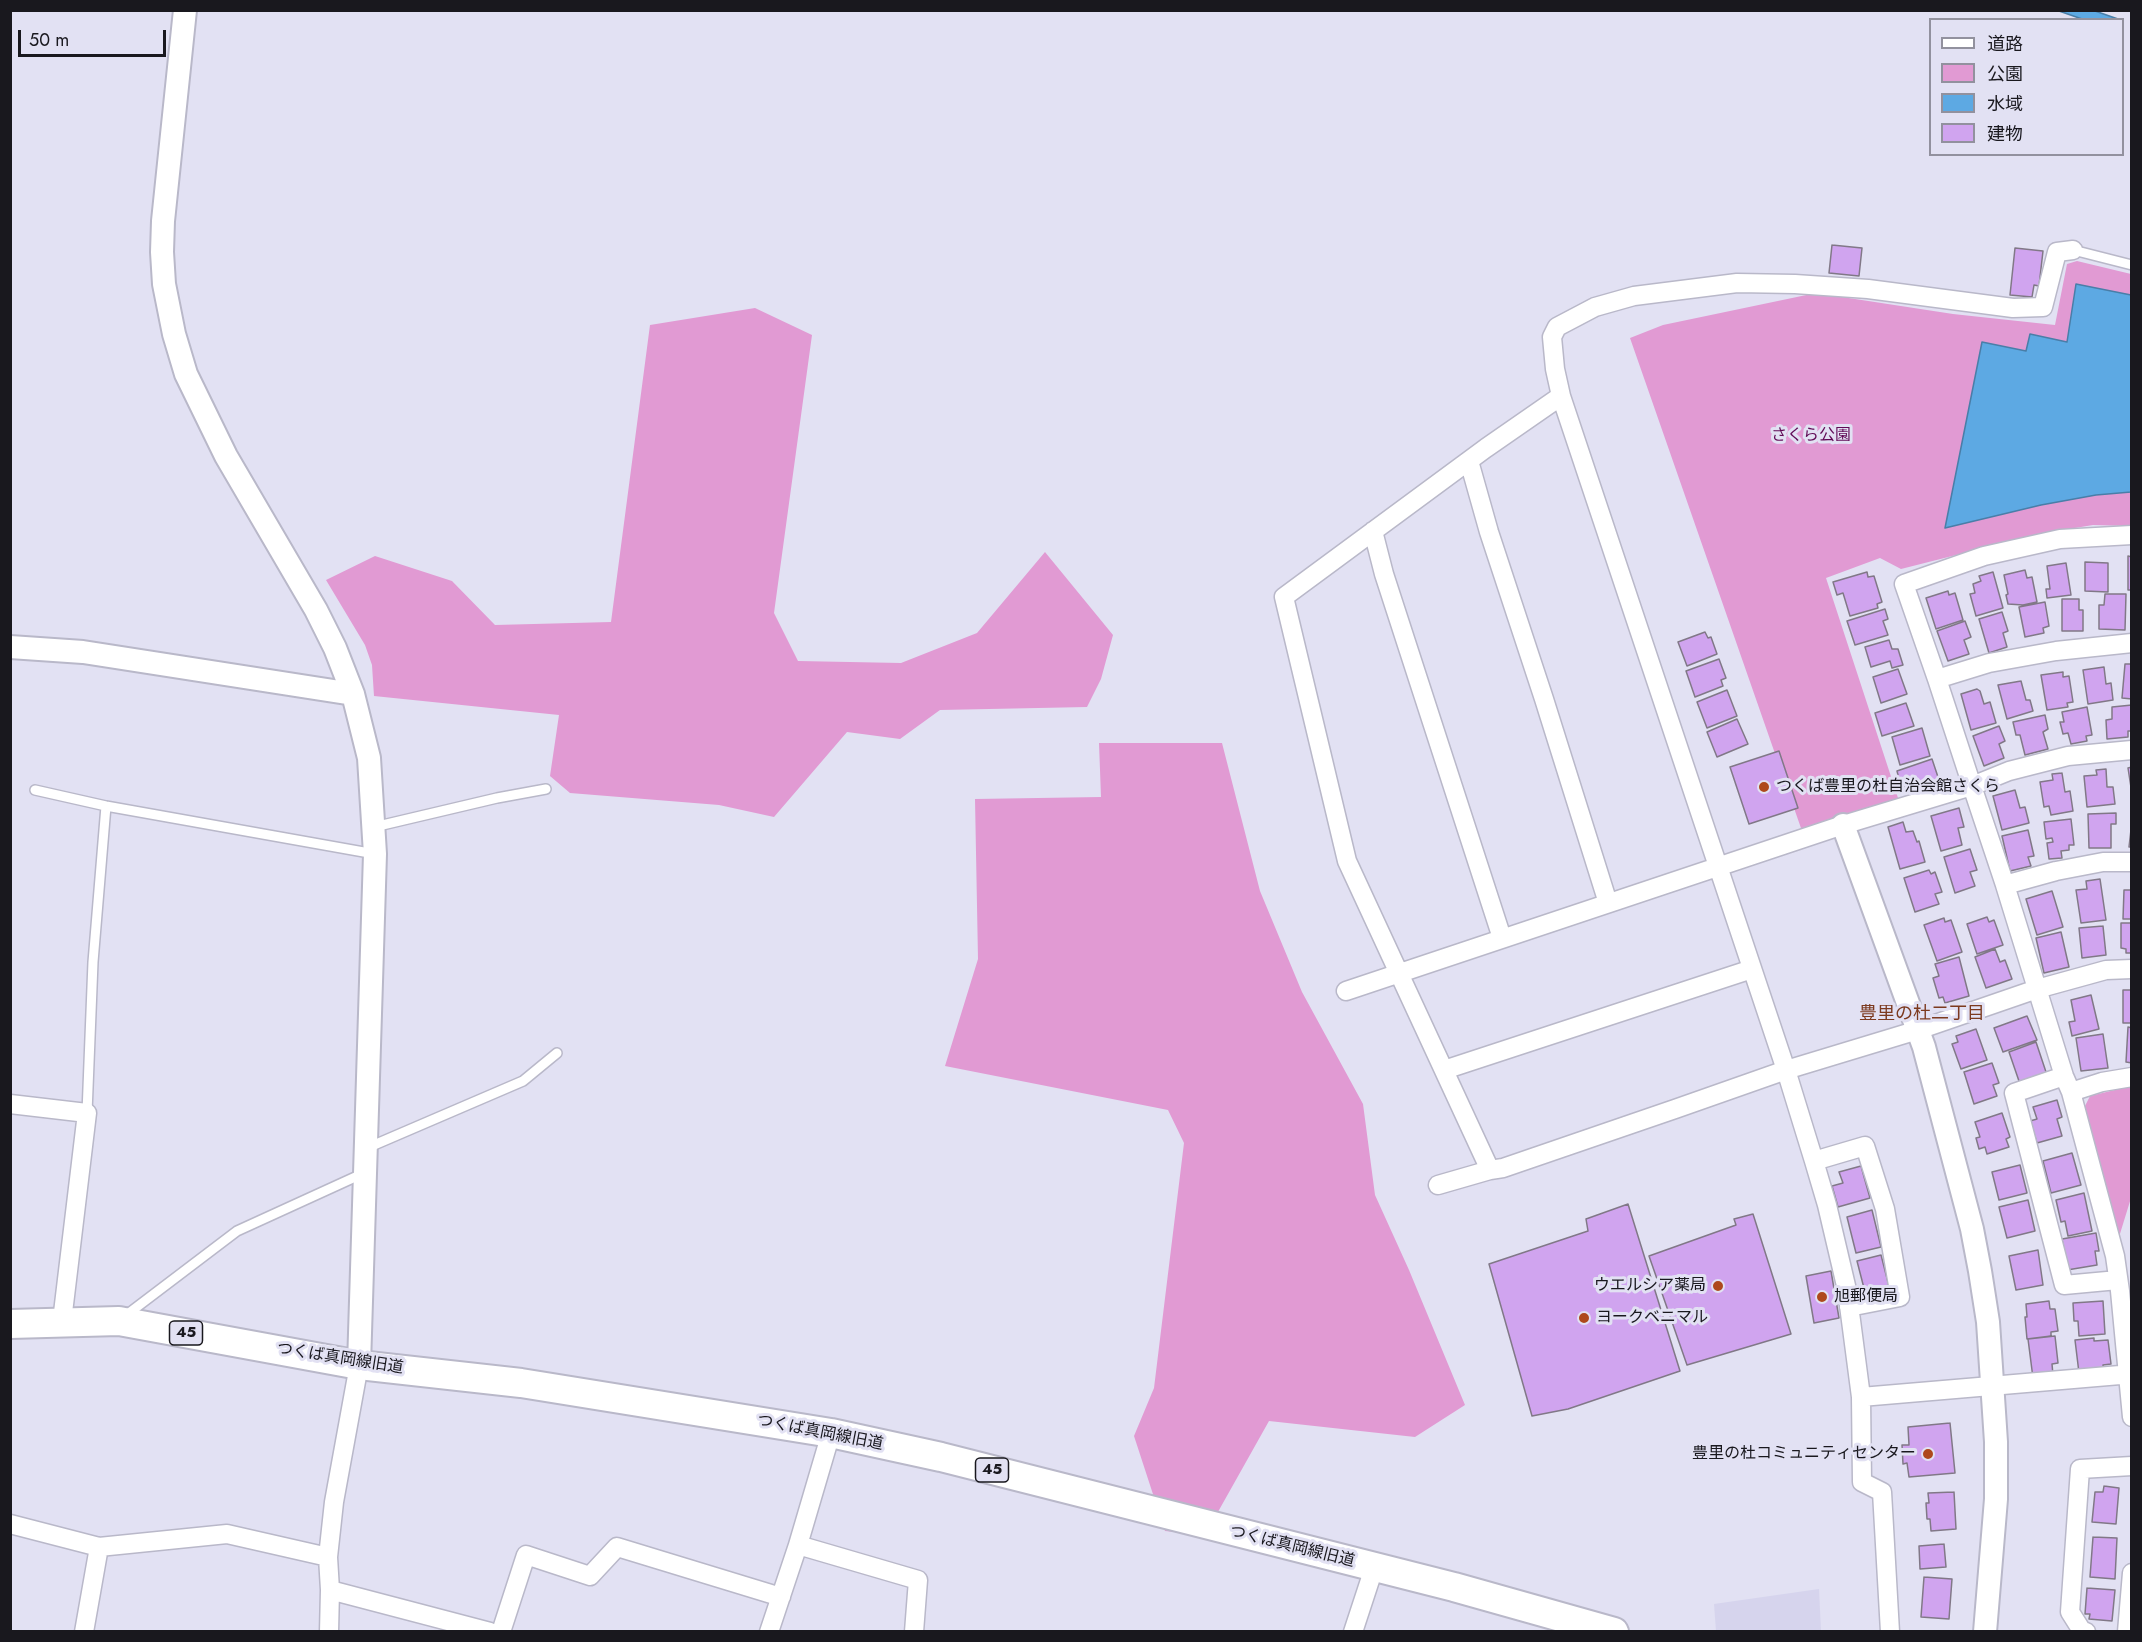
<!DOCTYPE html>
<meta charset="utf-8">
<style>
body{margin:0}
#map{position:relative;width:2142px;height:1642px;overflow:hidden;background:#e2e1f3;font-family:Jost,"Noto Sans JP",sans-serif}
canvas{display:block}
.frame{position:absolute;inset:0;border:12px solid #19181e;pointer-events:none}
.legend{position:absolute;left:1929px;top:18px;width:195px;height:138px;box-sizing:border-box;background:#e2e1f3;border:2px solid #92919e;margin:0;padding:8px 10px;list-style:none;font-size:18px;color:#19181e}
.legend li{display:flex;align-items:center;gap:12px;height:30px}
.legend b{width:30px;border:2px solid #92919e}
.scale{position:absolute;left:18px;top:30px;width:148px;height:27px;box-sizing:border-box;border:3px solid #19181e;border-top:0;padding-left:8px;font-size:18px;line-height:21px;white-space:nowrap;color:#19181e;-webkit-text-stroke:4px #e2e1f3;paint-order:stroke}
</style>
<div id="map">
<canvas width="2142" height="1642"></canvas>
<div class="frame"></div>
<ul class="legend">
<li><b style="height:8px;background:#fff"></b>道路</li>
<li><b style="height:16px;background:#e19ad3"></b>公園</li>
<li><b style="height:16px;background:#5da9e3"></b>水域</li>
<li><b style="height:16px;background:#d0a4ef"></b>建物</li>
</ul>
<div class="scale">50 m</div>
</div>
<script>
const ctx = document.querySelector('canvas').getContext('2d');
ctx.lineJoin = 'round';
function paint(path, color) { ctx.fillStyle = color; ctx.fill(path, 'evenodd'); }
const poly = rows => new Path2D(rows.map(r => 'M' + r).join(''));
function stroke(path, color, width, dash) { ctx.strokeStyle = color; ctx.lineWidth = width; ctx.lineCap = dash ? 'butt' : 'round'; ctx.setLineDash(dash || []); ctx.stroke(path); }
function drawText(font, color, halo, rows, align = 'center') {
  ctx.font = font + ' Jost,"Noto Sans JP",sans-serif'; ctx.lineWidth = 6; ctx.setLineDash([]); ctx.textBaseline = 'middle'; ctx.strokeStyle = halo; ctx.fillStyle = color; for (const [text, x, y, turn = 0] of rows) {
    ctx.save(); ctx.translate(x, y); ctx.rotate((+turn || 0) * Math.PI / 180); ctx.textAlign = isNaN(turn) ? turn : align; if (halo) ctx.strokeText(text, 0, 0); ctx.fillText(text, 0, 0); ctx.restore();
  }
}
paint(poly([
 [1819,1589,1821,1631,1716,1631,1714,1604]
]), '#d6d4ed');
paint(poly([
 [2077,261,2131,274,2131,526,2093,525,2039,534,1901,569,1880,558,1826,578,1899,801,1802,831,1630,338,1663,325,1816,293,1953,314,2055,325,2067,264],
 [755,308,812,335,774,613,798,661,901,663,977,633,1045,552,1113,635,1101,679,1087,707,940,710,900,739,847,732,774,817,719,805,570,793,550,776,559,715,374,696,372,665,365,645,326,580,375,556,452,581,495,625,611,622,650,325],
 [1099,743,1222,743,1260,891,1302,992,1363,1104,1375,1195,1409,1270,1465,1405,1415,1437,1269,1421,1205,1535,1165,1531,1134,1436,1154,1388,1184,1143,1168,1110,945,1066,978,959,975,799,1101,797],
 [2131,1086,2131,1198,2119,1237,2083,1110,2090,1096]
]), '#e19ad3');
const water = poly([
 [2059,11,2095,11,2118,19,2082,19,2059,11],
 [2076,284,2131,295,2131,492,2096,495,2041,505,1945,528,1982,342,2026,351,2030,334,2067,342,2076,284]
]);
paint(water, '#5da9e3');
stroke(water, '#497ea8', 1.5);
const building = poly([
 [1832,245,1862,248,1859,276,1829,273,1832,245],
 [2015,248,2043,251,2039,286,2034,285,2032,297,2010,295,2015,248],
 [2128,556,2132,557,2132,590,2128,590,2128,556],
 [2085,562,2108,563,2108,592,2085,591,2085,562],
 [2066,563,2071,595,2047,598,2046,589,2050,589,2047,566,2066,563],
 [2025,570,2027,578,2032,577,2037,602,2023,605,2008,604,2006,595,2008,594,2004,575,2025,570],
 [1867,572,1868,577,1874,576,1882,602,1877,604,1878,608,1850,616,1843,593,1837,595,1833,582,1867,572],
 [1993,572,2003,608,1976,616,1970,594,1975,593,1973,584,1981,581,1979,576,1993,572],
 [1948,591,1949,595,1955,593,1963,620,1936,629,1926,598,1948,591],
 [2105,594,2126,594,2125,630,2099,629,2099,605,2104,605,2105,594],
 [2062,599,2079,599,2079,610,2083,610,2083,631,2062,631,2062,599],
 [2045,602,2049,626,2043,628,2044,633,2025,637,2019,607,2045,602],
 [1885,609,1888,619,1883,621,1888,635,1855,645,1847,621,1885,609],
 [2002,612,2008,631,2003,633,2007,647,1989,653,1979,619,2002,612],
 [1965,621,1971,637,1964,640,1969,654,1948,661,1937,631,1965,621],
 [1705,632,1708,638,1711,637,1717,654,1687,666,1678,642,1705,632],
 [1889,640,1892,649,1898,649,1903,665,1892,668,1890,661,1871,667,1865,647,1889,640],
 [1719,659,1726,678,1721,680,1723,686,1695,697,1686,671,1719,659],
 [2125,664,2132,664,2132,699,2122,698,2125,664],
 [2104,667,2106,684,2111,683,2113,700,2088,704,2083,670,2104,667],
 [1898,669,1907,694,1881,703,1873,677,1898,669],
 [2063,672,2063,677,2069,676,2073,702,2067,703,2068,707,2047,710,2041,675,2063,672],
 [2021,681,2026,700,2030,700,2033,711,2007,719,1998,685,2021,681],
 [1977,689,1980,691,1984,704,1990,702,1996,723,1971,730,1961,694,1977,689],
 [1727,690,1737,716,1707,728,1697,702,1727,690],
 [1906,703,1914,726,1882,736,1875,713,1906,703],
 [2132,705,2132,731,2128,731,2128,737,2107,739,2106,720,2112,719,2112,707,2132,705],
 [2087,707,2092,735,2086,736,2087,741,2071,744,2068,733,2063,734,2060,722,2064,722,2062,712,2087,707],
 [2045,715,2048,729,2043,732,2048,749,2025,755,2020,735,2016,735,2013,722,2045,715],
 [1737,719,1748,744,1717,757,1707,732,1737,719],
 [1999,726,2005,741,1999,744,2004,758,1984,766,1973,736,1999,726],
 [1922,728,1930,756,1900,765,1892,737,1922,728],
 [1779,751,1798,808,1749,824,1730,767,1779,751],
 [1932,759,1940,783,1907,794,1902,778,1899,779,1897,771,1932,759],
 [2132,767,2132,794,2128,768,2132,767],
 [2106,769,2107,787,2113,787,2115,804,2087,807,2084,776,2097,775,2096,770,2106,769],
 [2062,773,2065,792,2070,791,2073,811,2051,815,2049,806,2044,807,2040,782,2053,780,2052,774,2062,773],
 [2015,790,2020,808,2025,807,2029,823,2002,830,1993,796,2015,790],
 [1959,808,1964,827,1958,828,1962,845,1941,851,1931,816,1959,808],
 [2116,813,2116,824,2111,824,2111,848,2089,848,2088,814,2116,813],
 [2071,819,2074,845,2069,845,2069,850,2061,851,2062,858,2049,859,2047,843,2053,842,2052,838,2046,839,2044,822,2071,819],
 [2132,821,2132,847,2129,847,2132,821],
 [1903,822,1906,832,1913,831,1917,842,1919,841,1925,862,1900,869,1888,827,1903,822],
 [2028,830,2034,856,2028,857,2031,866,2010,871,2002,836,2028,830],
 [1970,849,1977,870,1970,872,1975,886,1955,893,1944,857,1970,849],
 [1929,870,1931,874,1935,872,1942,892,1935,894,1939,904,1915,912,1904,878,1929,870],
 [2100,879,2106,920,2081,923,2076,890,2087,889,2086,881,2100,879],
 [2124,890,2132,890,2132,919,2123,919,2124,890],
 [2052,891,2063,927,2037,935,2026,899,2052,891],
 [1987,917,1989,922,1994,920,2003,945,1977,954,1967,924,1987,917],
 [1944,918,1945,922,1951,920,1962,952,1937,961,1924,925,1944,918],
 [2121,923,2132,923,2132,953,2126,953,2126,949,2121,948,2121,923],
 [2103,926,2106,955,2082,958,2079,928,2103,926],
 [2061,932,2069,967,2044,973,2036,938,2061,932],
 [1995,949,2000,962,2005,960,2012,979,1986,988,1975,957,1995,949],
 [1959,957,1969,996,1945,1003,1943,997,1939,998,1933,978,1939,976,1935,964,1959,957],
 [2123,990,2132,990,2132,1023,2123,1023,2123,990],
 [2091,995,2099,1029,2072,1036,2069,1022,2075,1021,2071,1000,2091,995],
 [2027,1016,2037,1040,2003,1052,1994,1028,2027,1016],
 [2128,1027,2132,1028,2132,1063,2126,1062,2128,1027],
 [1976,1029,1987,1060,1961,1069,1952,1044,1958,1042,1956,1036,1976,1029],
 [2103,1034,2108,1068,2081,1071,2076,1038,2103,1034],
 [2036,1042,2047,1075,2020,1084,2009,1052,2036,1042],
 [1992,1063,1999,1083,1993,1085,1997,1096,1974,1104,1964,1072,1992,1063],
 [2057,1100,2062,1117,2057,1119,2062,1136,2037,1143,2030,1121,2037,1119,2033,1107,2057,1100],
 [2002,1113,2010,1137,2006,1139,2009,1147,1987,1154,1985,1147,1979,1149,1976,1138,1980,1137,1975,1122,2002,1113],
 [2072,1153,2081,1185,2051,1193,2043,1161,2072,1153],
 [2020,1165,2027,1193,1999,1200,1992,1172,2020,1165],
 [1861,1166,1870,1198,1838,1207,1832,1186,1843,1183,1839,1172,1861,1166],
 [2084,1193,2092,1231,2068,1236,2065,1221,2061,1222,2056,1200,2084,1193],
 [2028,1200,2035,1231,2007,1238,1999,1207,2028,1200],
 [1628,1204,1680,1371,1568,1409,1532,1416,1489,1264,1588,1231,1586,1219,1628,1204],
 [1872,1210,1881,1247,1856,1253,1847,1217,1872,1210],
 [1753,1214,1791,1334,1687,1365,1649,1256,1736,1225,1734,1219,1753,1214],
 [2096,1233,2099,1251,2095,1251,2097,1265,2067,1270,2062,1239,2096,1233],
 [2038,1250,2043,1285,2016,1290,2009,1256,2038,1250],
 [1881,1255,1890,1290,1866,1296,1857,1261,1881,1255],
 [1831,1271,1839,1318,1814,1323,1806,1276,1831,1271],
 [2049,1301,2050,1309,2055,1309,2058,1331,2051,1332,2051,1336,2027,1339,2025,1317,2027,1317,2026,1304,2049,1301],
 [2103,1301,2105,1334,2079,1336,2078,1321,2074,1321,2073,1303,2103,1301],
 [2055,1336,2058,1363,2052,1364,2053,1375,2033,1378,2028,1339,2055,1336],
 [2094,1338,2094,1341,2108,1340,2111,1364,2103,1365,2104,1370,2079,1373,2075,1340,2094,1338],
 [1950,1423,1955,1473,1909,1477,1907,1463,1903,1464,1902,1445,1909,1445,1908,1427,1950,1423],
 [2104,1486,2119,1488,2116,1524,2092,1522,2095,1492,2103,1492,2104,1486],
 [1954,1492,1956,1529,1931,1531,1930,1519,1927,1519,1926,1503,1929,1503,1928,1493,1954,1492],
 [2093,1537,2117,1538,2115,1579,2090,1577,2093,1537],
 [1944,1544,1946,1567,1920,1569,1919,1546,1944,1544],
 [1924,1577,1952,1579,1949,1619,1921,1617,1924,1577],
 [2087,1588,2115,1590,2112,1621,2089,1619,2090,1614,2085,1614,2087,1588]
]);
paint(building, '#d0a4ef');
stroke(building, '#817887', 1.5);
const service = poly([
 [2073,250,2132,265],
 [35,790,106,806,375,854],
 [374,827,497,798,546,789],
 [87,1113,93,962,106,806],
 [367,1148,523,1081,557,1053],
 [125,1316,237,1231,364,1173]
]);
const minor = poly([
 [1561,396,1555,369,1552,337,1557,327,1595,307,1634,296,1737,283,1795,284,1868,289,2013,308,2043,307,2057,252,2073,250],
 [1469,461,1489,532,1544,699,1608,903],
 [1373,531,1384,574,1502,938],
 [2132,643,2056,651,1989,663,1937,679,1972,786,2009,771,2068,756,2132,750],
 [1937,679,1904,584,1984,556,2060,539,2132,535],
 [2005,885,2056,871,2103,862,2132,862],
 [2132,969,2106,970,2037,989,1918,1030,1786,1070,1675,1109,1503,1168,1490,1170,1347,861,1284,597,1486,448,1561,396,1786,1070,1814,1161,1827,1205,1847,1290,1861,1397,2132,1374],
 [1346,991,1843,825,1972,786,2005,885,2064,1076,2071,1092,2115,1256,2120,1291,2132,1417],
 [1444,1070,1752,969],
 [2064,1076,2014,1093,2064,1285,2118,1280],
 [2071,1092,2102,1082,2132,1077],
 [10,1104,87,1113,62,1321],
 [1814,1161,1865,1146,1885,1209,1900,1297,1849,1307],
 [1438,1185,1490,1170],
 [1861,1397,1862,1482,1882,1492,1890,1632],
 [10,1524,99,1547,227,1534,328,1557],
 [798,1545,918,1580,914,1632],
 [330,1590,490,1632],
 [84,1632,99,1547],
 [329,1632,330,1590,328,1557,334,1502,359,1365],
 [501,1632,526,1555,590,1576,617,1547,781,1597],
 [769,1632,798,1545,831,1433],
 [1353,1632,1374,1568],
 [2086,1632,2082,1631,2070,1612,2080,1469,2132,1466],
 [2127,1632,2132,1573]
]);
const tertiary = poly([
 [185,10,163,221,162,252,164,284,174,334,186,374,226,456,316,610,335,648,353,694,369,758,375,854,359,1365],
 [10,647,83,652,353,694],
 [1843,825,1924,1047,1972,1229,1980,1271,1988,1322,1996,1442,1996,1499,1985,1632]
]);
const primary = poly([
 [10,1324,119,1321,359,1365,521,1383,831,1433,941,1457,1454,1587,1614,1632]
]);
stroke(service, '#b9b8c9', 12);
stroke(minor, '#b9b8c9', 21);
stroke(tertiary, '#b9b8c9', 26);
stroke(primary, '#b9b8c9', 32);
stroke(service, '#fff', 9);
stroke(minor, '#fff', 18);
stroke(tertiary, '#fff', 22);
stroke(primary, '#fff', 28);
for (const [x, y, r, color] of [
 [1764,787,6,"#ae491c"],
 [1718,1286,6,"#ae491c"],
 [1822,1297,6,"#ae491c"],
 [1584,1318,6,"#ae491c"],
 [1928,1454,6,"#ae491c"]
]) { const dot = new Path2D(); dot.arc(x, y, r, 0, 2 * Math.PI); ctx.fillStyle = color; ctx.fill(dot); stroke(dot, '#e2e1f3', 2); }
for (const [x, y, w] of [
 [186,1333,33],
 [992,1470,33]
]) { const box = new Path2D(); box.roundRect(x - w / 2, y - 12, w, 24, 4.5); ctx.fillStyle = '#e2e1f3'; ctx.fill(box); stroke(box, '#19181e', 1.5); }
drawText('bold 15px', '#19181e', null, [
 ["45",186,1333],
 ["45",992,1470]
]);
drawText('16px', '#600956', '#e2e1f3', [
 ["さくら公園",1811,436]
]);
drawText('16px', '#19181e', '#e2e1f3', [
 ["つくば豊里の杜自治会館さくら",1776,787],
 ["ウエルシア薬局",1706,1286,"right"],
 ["旭郵便局",1834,1297],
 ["ヨークベニマル",1596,1318],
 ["豊里の杜コミュニティセンター",1916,1454,"right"]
], 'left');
drawText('16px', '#19181e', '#e2e1f3', [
 ["つくば真岡線旧道",340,1359,9],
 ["つくば真岡線旧道",820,1433,11],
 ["つくば真岡線旧道",1292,1547,14]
]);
drawText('18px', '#7c3a1f', '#e2e1f3', [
 ["豊里の杜二丁目",1922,1015]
]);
</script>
